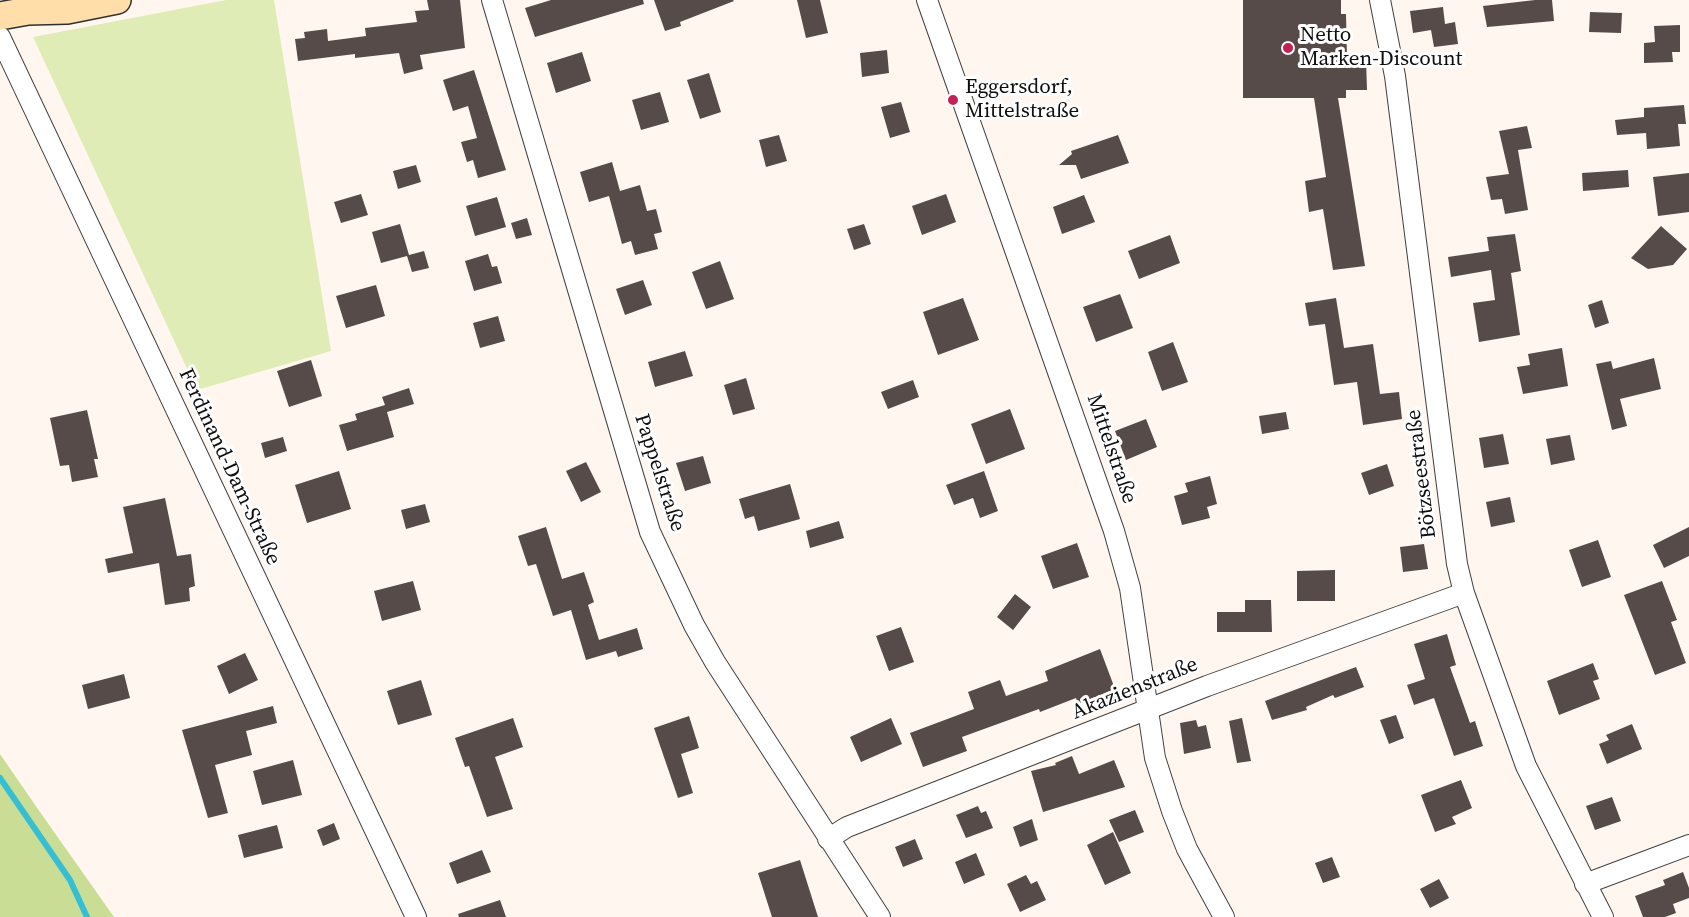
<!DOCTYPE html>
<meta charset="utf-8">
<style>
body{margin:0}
canvas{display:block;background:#fff7ef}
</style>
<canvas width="1689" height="917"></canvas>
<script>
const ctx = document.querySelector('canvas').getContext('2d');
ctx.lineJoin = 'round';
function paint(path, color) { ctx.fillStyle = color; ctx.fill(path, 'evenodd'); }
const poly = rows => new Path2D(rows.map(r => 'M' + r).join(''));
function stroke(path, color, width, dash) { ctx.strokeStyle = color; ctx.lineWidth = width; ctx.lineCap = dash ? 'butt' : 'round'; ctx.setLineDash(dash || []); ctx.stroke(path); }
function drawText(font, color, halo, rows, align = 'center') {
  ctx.font = font + ' "Source Serif 4",serif'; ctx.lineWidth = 6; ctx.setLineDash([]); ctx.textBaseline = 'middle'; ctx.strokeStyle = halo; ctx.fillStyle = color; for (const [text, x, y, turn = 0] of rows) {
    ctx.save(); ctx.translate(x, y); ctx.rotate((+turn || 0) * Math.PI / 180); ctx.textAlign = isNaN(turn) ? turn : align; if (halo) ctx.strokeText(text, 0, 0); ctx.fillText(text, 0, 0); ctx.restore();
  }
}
paint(poly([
 [226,0,274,0,331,351,197,390,33,37]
]), '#e0ecb6');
paint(poly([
 [0,754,40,812,114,917,0,917]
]), '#c9dd95');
stroke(poly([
 [0,778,70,880,87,917]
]), '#34bfd4', 6);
paint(poly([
 [427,0,460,0,465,48,420,55,423,69,404,74,399,53,355,58,355,54,298,61,295,39,305,38,304,32,327,29,328,41,366,36,365,28,417,22,415,11,429,10],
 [551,0,643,0,644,4,535,37,525,8],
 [654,0,733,0,734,1,680,22,681,26,665,31],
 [797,0,820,0,828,33,806,38],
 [1243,0,1341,0,1341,14,1346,14,1347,58,1366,58,1367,90,1346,90,1346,98,1338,98,1365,266,1333,270,1323,209,1309,212,1305,181,1326,177,1314,98,1243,98],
 [1535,0,1552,0,1554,21,1487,27,1483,6],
 [1443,7,1445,24,1455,22,1458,44,1434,47,1431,30,1413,33,1410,11],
 [1590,12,1622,13,1621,33,1589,32],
 [1680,25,1680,52,1672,52,1673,62,1644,63,1644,43,1655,42,1654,26],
 [887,50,889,73,862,77,860,53],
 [582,52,591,81,556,93,547,63],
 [474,70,506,170,478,178,473,160,467,162,461,142,477,138,468,106,453,111,443,80],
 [709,73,721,112,700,119,687,80],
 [660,92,669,122,641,130,632,100],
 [901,102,910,132,890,138,881,107],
 [1684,105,1686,124,1678,124,1680,146,1647,149,1646,133,1617,135,1615,120,1644,117,1644,108],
 [1527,126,1532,148,1518,150,1528,210,1505,214,1502,199,1491,200,1486,177,1509,174,1499,131],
 [779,135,787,161,766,167,759,140],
 [1118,135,1129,163,1081,179,1076,165,1059,165,1072,154,1071,151],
 [612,162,620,191,640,185,647,211,656,209,662,232,654,234,658,249,635,255,631,241,622,244,609,196,589,202,580,172],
 [416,165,421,182,398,189,393,171],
 [1628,170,1629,187,1583,191,1582,173],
 [1689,173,1689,212,1658,216,1653,177],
 [361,194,368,215,341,223,334,202],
 [946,194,956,222,922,235,912,206],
 [1084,195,1095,222,1062,234,1053,207],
 [497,197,506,227,475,236,466,206],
 [527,218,532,235,516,239,511,223],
 [400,224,409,255,424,251,429,268,412,272,407,256,381,263,372,232],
 [864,224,871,244,854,250,847,229],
 [1661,226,1687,249,1673,265,1648,269,1631,258],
 [1515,234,1521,271,1511,273,1520,335,1479,342,1473,303,1495,300,1491,270,1451,277,1448,257,1489,251,1487,237],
 [1170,235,1180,263,1139,279,1128,251],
 [488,254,492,267,497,266,502,283,474,291,465,261],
 [720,261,734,299,706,309,692,272],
 [643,280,652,305,625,315,616,289],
 [376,285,385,316,346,328,336,296],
 [1120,294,1133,328,1096,342,1083,307],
 [963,298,979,340,938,355,923,312],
 [1336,298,1344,348,1373,344,1380,394,1399,392,1402,419,1363,425,1357,382,1334,385,1325,324,1309,326,1305,303],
 [1602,300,1609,323,1595,328,1588,305],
 [498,316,505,341,480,348,473,323],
 [1173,342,1188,382,1162,391,1148,352],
 [1562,348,1568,386,1523,394,1517,367,1530,365,1528,354],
 [685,351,693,376,655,387,648,362],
 [1654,358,1661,389,1620,399,1627,426,1612,430,1596,364,1611,361,1613,369],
 [311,360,322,396,289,407,277,371],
 [746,378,755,409,733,415,724,385],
 [913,380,919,397,888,409,881,392],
 [409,388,414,404,387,412,394,437,347,451,339,425,357,420,355,414,385,405,382,397],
 [1010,409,1025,449,986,464,971,424],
 [87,410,98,459,94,459,98,477,72,482,69,465,60,466,50,418],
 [1286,412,1289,429,1262,434,1259,416],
 [1146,419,1157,447,1126,460,1115,431],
 [1503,434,1509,464,1484,468,1479,438],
 [1570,435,1575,460,1551,465,1546,439],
 [283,437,287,451,265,458,261,443],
 [703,456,711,483,685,491,676,463],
 [586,462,601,492,581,502,566,471],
 [1387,464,1394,486,1369,495,1361,473],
 [339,471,351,509,307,523,295,485],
 [984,471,998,511,980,518,973,498,954,505,946,485],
 [1210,476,1217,504,1207,507,1210,518,1182,525,1174,496,1188,492,1185,483],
 [790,484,800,519,758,531,754,516,745,519,739,499],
 [1510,497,1515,522,1491,527,1486,502],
 [165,498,177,556,191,554,195,586,189,588,190,601,165,605,159,563,108,573,105,559,133,553,123,507],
 [425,504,430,522,406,529,401,510],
 [839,521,844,538,810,548,806,531],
 [546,527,562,579,584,572,594,602,588,605,599,640,637,628,643,649,618,657,616,651,586,660,571,610,553,616,536,564,528,566,518,536],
 [1689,527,1689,556,1664,568,1653,545],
 [1598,540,1611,577,1582,587,1569,550],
 [1077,543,1089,577,1053,589,1041,556],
 [1424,544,1428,569,1403,572,1400,547],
 [1335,570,1335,601,1297,601,1297,571],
 [413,581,421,610,382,621,374,591],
 [1662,581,1677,620,1671,622,1686,663,1655,675,1624,595],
 [1015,594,1031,607,1013,630,997,617],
 [1245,600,1271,600,1272,632,1217,632,1217,612,1245,612],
 [901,627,914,662,889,671,876,636],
 [1447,634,1456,665,1450,667,1470,723,1475,721,1483,746,1454,756,1434,698,1414,705,1407,685,1425,679,1414,644],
 [1100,649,1115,689,1078,704,1076,698,1040,712,1039,709,962,737,967,751,923,767,910,733,974,709,968,692,1000,680,1006,696,1048,681,1045,671],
 [245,653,258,680,229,694,217,666],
 [1593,663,1599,679,1593,681,1600,699,1559,715,1547,681],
 [1356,667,1364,687,1335,698,1333,695,1306,707,1307,710,1272,720,1265,701],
 [124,674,130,698,88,709,82,685],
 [421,680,432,715,398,725,387,691],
 [273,706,277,723,246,731,252,755,215,765,228,813,208,818,182,730],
 [1396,715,1404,738,1389,744,1380,720],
 [689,716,699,748,681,754,693,793,678,798,654,728],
 [513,718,523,747,495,757,513,809,487,817,469,766,465,767,455,738],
 [891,718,902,744,861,762,850,737],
 [1242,718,1251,761,1237,763,1229,721],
 [1196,720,1198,727,1206,725,1211,748,1184,754,1180,723],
 [1632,724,1642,749,1607,764,1599,744,1609,740,1606,735],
 [1072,756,1079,774,1114,760,1125,787,1043,812,1031,771,1056,765,1055,763],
 [293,760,302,795,262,805,253,771],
 [1461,780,1472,808,1452,817,1456,824,1435,832,1421,795],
 [1612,797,1621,821,1595,830,1586,806],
 [978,806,981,813,986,811,993,828,966,838,956,815],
 [1135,810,1144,832,1119,842,1109,820],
 [1032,819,1038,840,1020,847,1013,827],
 [334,823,340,839,323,846,317,830],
 [277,825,283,848,244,858,238,835],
 [1113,832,1131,873,1105,885,1087,845],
 [915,839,923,859,903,867,895,847],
 [482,850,491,872,457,884,449,863],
 [976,853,985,875,964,884,955,862],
 [1332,857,1340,877,1323,883,1315,863],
 [800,860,818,917,772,917,758,873],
 [1683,872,1689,888,1689,898,1673,904,1676,913,1665,917,1643,917,1635,896,1665,885,1663,880],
 [1026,875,1031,884,1037,881,1046,900,1020,912,1007,884],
 [1439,879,1449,898,1430,908,1420,889],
 [500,900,506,917,459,917,458,914]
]), '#574b4a');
const minor = poly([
 [492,0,650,532,694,625,715,662,880,917],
 [927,0,1114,531,1130,588,1155,758,1172,811,1187,849,1224,917],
 [1380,0,1395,76,1457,564,1464,593,1526,766,1603,917],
 [0,37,416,917],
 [828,839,847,827,1207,686,1464,593],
 [1585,884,1689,845]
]);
const secondary = poly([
 [0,16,28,11,67,10,117,0]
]);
stroke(minor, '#414141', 22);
stroke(secondary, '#303030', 30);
stroke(minor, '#fff', 20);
stroke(secondary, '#ffdeaa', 27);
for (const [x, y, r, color] of [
 [1288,48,6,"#c51f54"],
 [953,100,6,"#c51f54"]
]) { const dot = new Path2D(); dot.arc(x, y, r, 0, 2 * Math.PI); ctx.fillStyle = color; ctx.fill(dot); stroke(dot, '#fff', 2); }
drawText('21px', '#0e0e0e', '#fff', [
 ["Netto",1300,36],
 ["Marken-Discount",1300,60],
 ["Eggersdorf,",965,88],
 ["Mittelstraße",965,112]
], 'left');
drawText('21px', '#0e0e0e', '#fff', [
 ["Mittelstraße",1111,449,71],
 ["Ferdinand-Dam-Straße",229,467,65],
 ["Pappelstraße",659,473,72],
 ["Bötzseestraße",1422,474,-97],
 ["Akazienstraße",1135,689,-22]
]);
</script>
